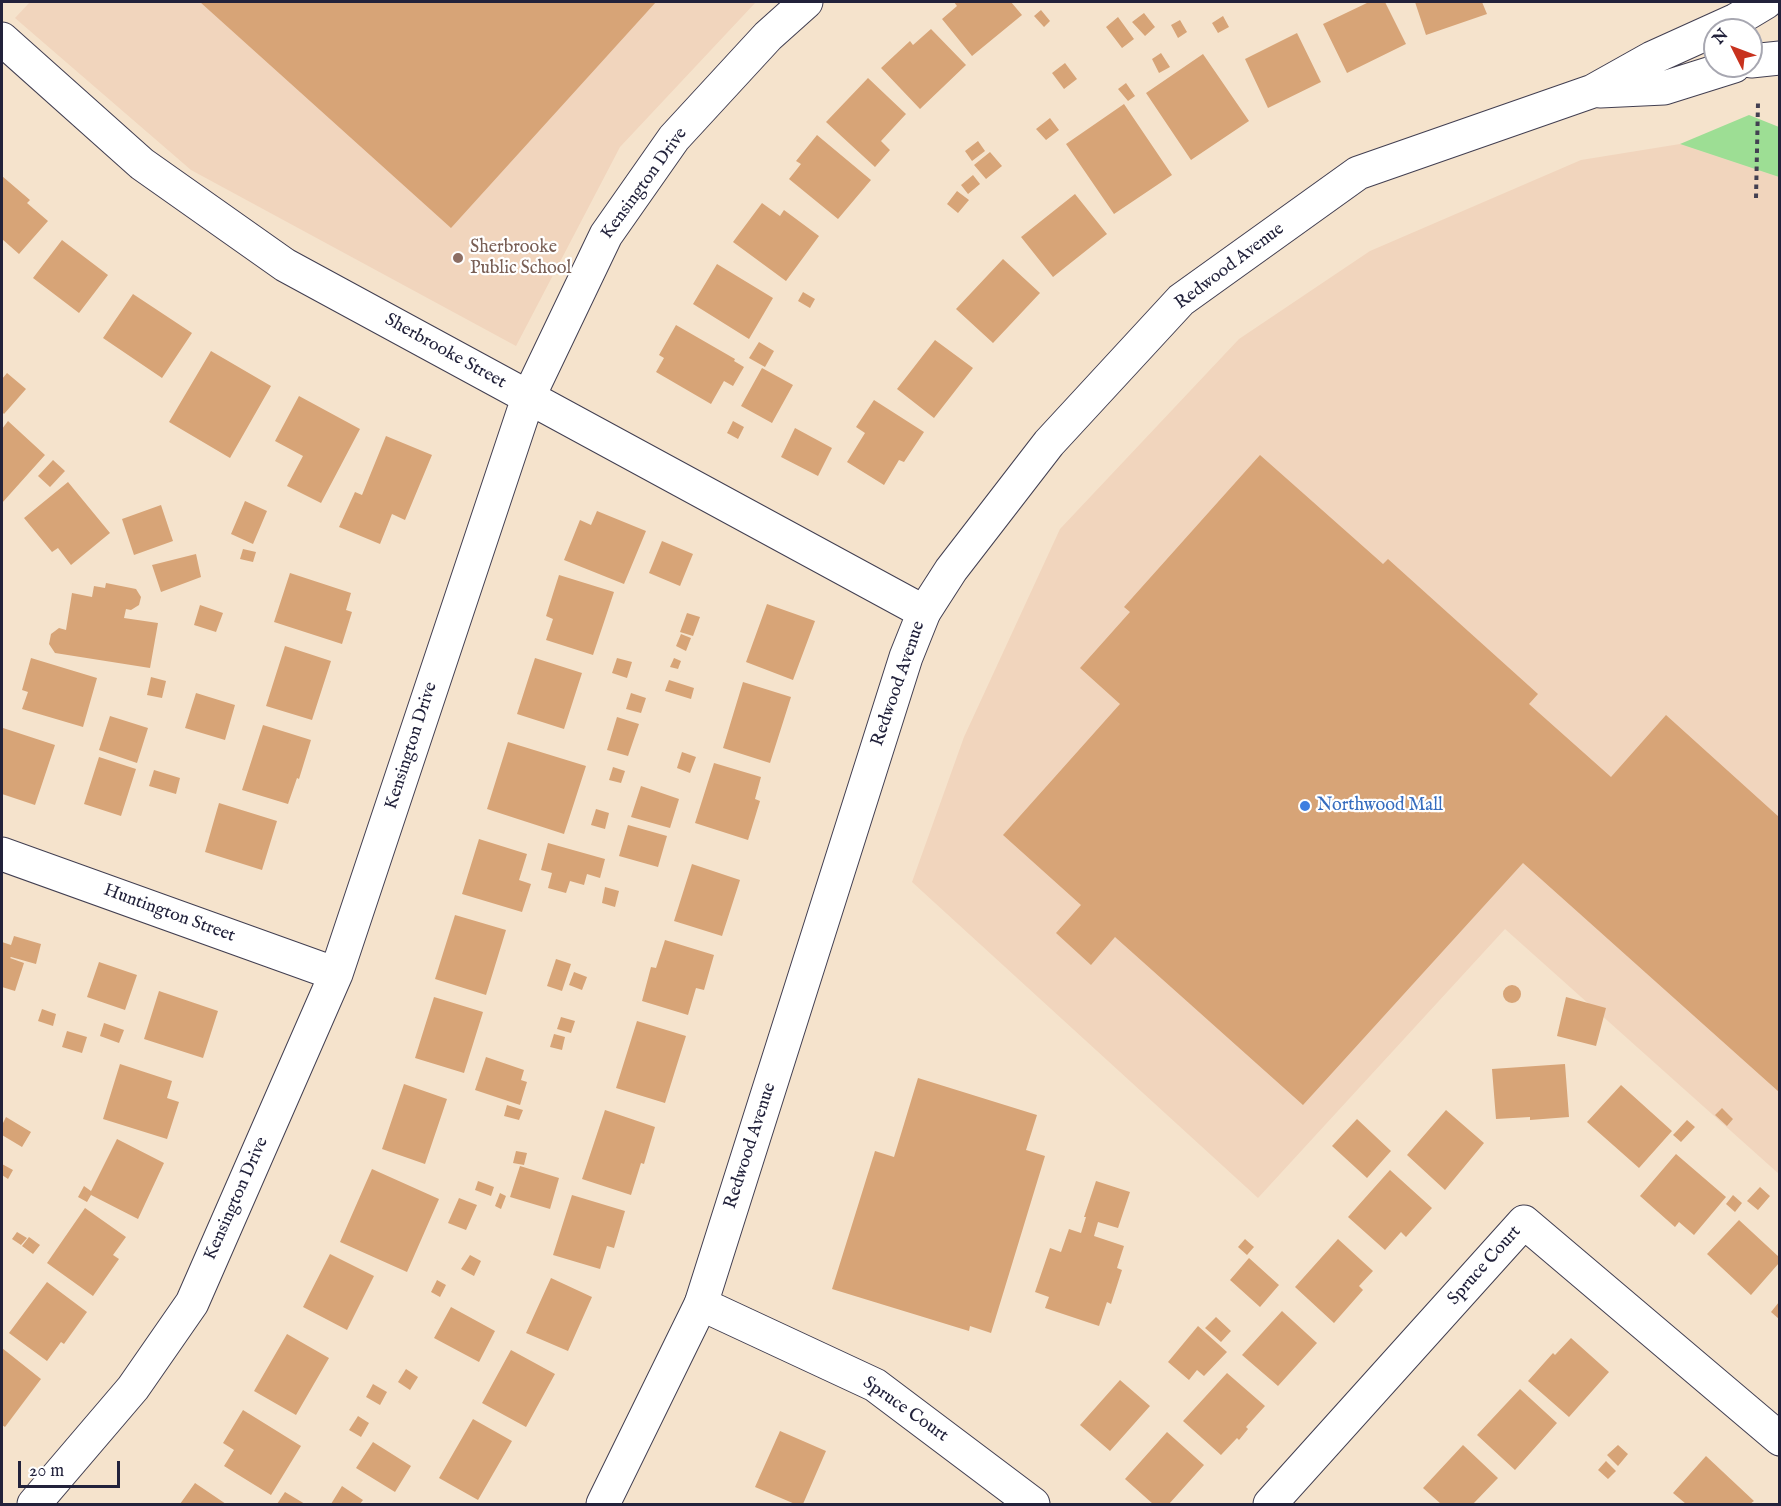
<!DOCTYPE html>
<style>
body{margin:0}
#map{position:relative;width:1781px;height:1506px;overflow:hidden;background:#f5e3cc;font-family:"IM FELL English",serif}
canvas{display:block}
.frame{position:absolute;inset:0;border:3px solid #22223b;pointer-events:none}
.north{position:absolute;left:1703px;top:18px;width:60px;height:60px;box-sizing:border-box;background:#fff;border:2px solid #a7a7b1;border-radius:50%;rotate:312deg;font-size:16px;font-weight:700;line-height:24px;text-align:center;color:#22223b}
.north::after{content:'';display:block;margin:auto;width:21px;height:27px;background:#c8321e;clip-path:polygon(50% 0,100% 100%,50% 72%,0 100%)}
.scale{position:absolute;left:18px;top:1461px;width:102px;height:27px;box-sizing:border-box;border:3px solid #22223b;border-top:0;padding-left:8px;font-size:18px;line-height:21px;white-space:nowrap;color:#22223b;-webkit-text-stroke:4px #fff;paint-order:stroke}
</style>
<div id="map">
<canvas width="1781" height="1506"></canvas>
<div class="frame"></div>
<div class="north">N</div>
<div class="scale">20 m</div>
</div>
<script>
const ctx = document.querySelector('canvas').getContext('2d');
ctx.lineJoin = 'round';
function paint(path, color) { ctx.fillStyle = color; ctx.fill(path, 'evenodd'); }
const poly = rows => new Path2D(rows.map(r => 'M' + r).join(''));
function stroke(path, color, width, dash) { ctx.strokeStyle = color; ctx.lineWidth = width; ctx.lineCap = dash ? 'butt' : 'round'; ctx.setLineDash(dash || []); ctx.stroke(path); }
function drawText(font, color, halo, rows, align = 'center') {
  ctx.font = font + ' "IM FELL English",serif'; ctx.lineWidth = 4.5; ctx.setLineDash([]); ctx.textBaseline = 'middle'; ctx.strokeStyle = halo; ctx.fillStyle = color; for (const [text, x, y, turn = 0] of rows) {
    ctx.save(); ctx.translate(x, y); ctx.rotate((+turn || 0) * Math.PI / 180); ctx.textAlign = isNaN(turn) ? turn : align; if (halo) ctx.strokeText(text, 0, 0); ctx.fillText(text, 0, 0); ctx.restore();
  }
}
paint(poly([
 [30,2,756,2,620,147,516,346,191,170,15,18],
 [1680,144,1779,177,1779,1174,1505,929,1258,1198,912,882,964,737,1060,529,1239,339,1370,251,1581,160]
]), '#f1d5bd');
paint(poly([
 [1749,115,1779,127,1779,177,1680,144]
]), '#9dde94');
paint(poly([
 [200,2,656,2,451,228],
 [954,2,1011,2,1022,15,972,56,942,19,957,6],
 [1369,2,1385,2,1406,44,1347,73,1323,24],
 [1415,2,1482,2,1487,14,1426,35],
 [1041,10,1050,21,1044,27,1034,16],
 [1144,13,1155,27,1145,36,1132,22],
 [1223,16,1229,27,1218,33,1212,23],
 [1118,17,1134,39,1122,48,1106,27],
 [1180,20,1187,32,1178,38,1171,25],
 [931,29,966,65,920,109,881,68,910,41,913,45],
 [1297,33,1321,82,1268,108,1245,59],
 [1161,53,1170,67,1159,73,1152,59],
 [1203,54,1249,121,1191,160,1146,93],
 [1065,63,1077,79,1064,89,1052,73],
 [868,78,906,114,881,141,890,150,875,167,826,122],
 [1126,83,1135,96,1128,101,1118,89],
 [1124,104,1172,175,1114,214,1066,144],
 [1050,118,1059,130,1046,140,1036,129],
 [817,135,871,180,838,219,789,179,801,164,796,161],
 [978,141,985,151,972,161,965,151],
 [990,152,1002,166,986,179,974,165],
 [973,175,980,184,968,194,961,185],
 [2,176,30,200,27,203,48,221,19,254,2,239],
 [957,191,969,200,958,213,947,204],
 [1075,194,1107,234,1053,277,1021,237],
 [762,203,780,216,784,210,819,236,786,281,733,242],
 [62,240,108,275,79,313,33,278],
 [1003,259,1040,293,993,343,956,309],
 [717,264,773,298,749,339,693,304],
 [803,292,815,299,810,308,798,301],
 [133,294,192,333,162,378,103,338],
 [676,325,735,359,734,361,744,367,733,386,724,381,711,404,656,372,664,358,659,355],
 [935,340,973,368,934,418,897,389],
 [759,342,774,351,765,367,749,358],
 [211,351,271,386,230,458,169,422],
 [762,368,793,385,772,423,741,406],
 [7,373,26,389,4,414,2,412,2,379],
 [299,396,360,429,321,503,287,486,303,456,275,441],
 [874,400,924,432,904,462,899,460,884,485,847,462,865,433,856,427],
 [8,421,45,455,2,503,2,429],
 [733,421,744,427,738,439,727,433],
 [795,428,832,448,818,476,781,457],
 [386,436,432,455,405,520,392,514,380,544,339,527,355,492,362,495],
 [1260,455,1383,564,1388,559,1538,694,1529,704,1611,777,1666,715,1779,817,1779,1092,1523,863,1303,1105,1115,937,1091,965,1056,933,1081,905,1003,835,1120,704,1080,668,1130,612,1124,607],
 [53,460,65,471,50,487,38,476],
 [68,482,110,533,71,565,58,548,52,552,24,518],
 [245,501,267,511,253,544,231,534],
 [161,505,173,541,134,555,122,519],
 [597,511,646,531,624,584,564,560,580,520,591,525],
 [662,541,693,554,680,586,649,573],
 [243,549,256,552,253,562,240,559],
 [196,554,201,577,161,592,152,565],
 [290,573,351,593,346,610,352,612,342,644,274,622],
 [559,575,614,592,593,655,546,640,553,619,546,616],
 [106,583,136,589,141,597,139,605,131,610,126,609,124,618,158,623,150,668,55,653,49,644,51,634,59,628,66,630,72,593,92,597,94,586,105,588],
 [767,604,815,621,793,680,746,662],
 [200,605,223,613,216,632,194,625],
 [687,613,700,617,693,636,680,632],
 [681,634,691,638,686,651,676,646],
 [285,646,331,661,312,720,266,706],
 [31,658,97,678,83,727,22,709,28,692,22,690],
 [535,658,582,673,564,729,517,714],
 [617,658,632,662,627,678,612,673],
 [674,658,681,661,678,669,670,667],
 [151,677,166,681,162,698,147,695],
 [669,680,694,688,691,699,665,691],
 [743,682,791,697,770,763,723,748],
 [196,693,235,705,225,740,185,728],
 [631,693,646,698,641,713,626,709],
 [110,716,148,728,137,763,99,750],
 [617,717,639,724,628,756,607,750],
 [263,725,311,740,299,779,297,778,288,804,242,790],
 [3,728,55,745,35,805,2,794,2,733],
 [508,742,586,766,564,834,487,809],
 [682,752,696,757,690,773,677,768],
 [99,757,136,769,121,816,84,804],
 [714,763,761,777,755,799,760,801,748,840,695,823],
 [613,767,625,771,621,783,609,780],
 [154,770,180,778,176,794,149,786],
 [641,786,679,799,670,828,631,817],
 [219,803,277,821,262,870,205,852],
 [596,809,609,813,605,829,591,825],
 [628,825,667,836,658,867,619,856],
 [479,839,527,854,519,880,531,884,522,912,462,894],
 [548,843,605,859,600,878,587,874,584,885,570,881,566,893,548,888,552,873,541,870],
 [692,864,740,880,722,936,674,921],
 [605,887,619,891,615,907,602,903],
 [455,915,506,930,486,995,435,979],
 [14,936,41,944,36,964,11,957,10,958,24,963,15,991,2,987,2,942,11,945],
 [665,940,714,955,704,990,696,988,688,1015,642,1001,651,967,656,968],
 [556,959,571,964,562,991,547,986],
 [99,962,137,975,125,1010,87,997],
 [574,972,587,977,582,990,569,985],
 '1503 994a9 9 0 1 1 18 0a9 9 0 1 1-18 0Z',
 [159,991,218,1011,203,1058,144,1039],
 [434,997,483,1012,464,1073,415,1058],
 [1566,997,1606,1008,1596,1046,1557,1036],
 [42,1009,56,1014,53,1026,38,1021],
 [561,1017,575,1021,571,1033,557,1029],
 [637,1021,686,1036,665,1103,616,1088],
 [104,1023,124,1030,119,1043,100,1036],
 [67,1031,87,1037,82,1053,62,1047],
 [554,1034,565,1037,562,1050,550,1047],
 [486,1057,524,1070,521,1080,527,1082,520,1105,475,1090],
 [120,1064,172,1081,167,1098,179,1102,167,1139,103,1119],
 [1565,1064,1569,1117,1530,1120,1530,1117,1496,1119,1492,1069],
 [918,1078,1037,1115,1026,1150,1045,1156,991,1333,970,1326,969,1331,832,1289,875,1151,894,1157],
 [404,1084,447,1099,425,1164,382,1149],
 [1621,1085,1672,1131,1639,1168,1587,1122],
 [507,1105,523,1110,519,1120,504,1116],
 [1722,1108,1733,1119,1727,1126,1715,1115],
 [605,1110,655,1127,644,1164,641,1163,631,1195,582,1179],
 [1446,1110,1484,1143,1445,1190,1407,1155],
 [6,1117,31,1132,22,1147,2,1135,2,1125],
 [1357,1119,1391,1151,1367,1178,1332,1146],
 [1687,1120,1695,1127,1681,1142,1673,1135],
 [117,1139,164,1163,138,1219,91,1195,87,1202,78,1197,84,1186,91,1191],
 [516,1151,527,1153,524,1165,513,1163],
 [1676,1154,1726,1197,1694,1235,1679,1222,1675,1227,1640,1196],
 [2,1164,13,1170,8,1179,2,1175],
 [520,1166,559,1178,550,1209,510,1197],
 [372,1169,439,1199,407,1272,340,1242],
 [1390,1170,1432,1208,1406,1237,1401,1232,1385,1250,1348,1217],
 [478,1181,494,1187,491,1196,475,1190],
 [1096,1181,1130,1192,1118,1228,1098,1222,1094,1236,1124,1246,1117,1268,1122,1270,1111,1304,1107,1302,1099,1326,1045,1308,1049,1297,1035,1292,1050,1248,1061,1252,1069,1229,1081,1233,1086,1217,1084,1217],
 [1760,1187,1770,1196,1758,1210,1747,1201],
 [500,1193,506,1196,501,1209,495,1206],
 [572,1195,625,1211,614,1248,607,1246,600,1269,553,1255],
 [1733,1195,1742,1203,1735,1212,1726,1204],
 [459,1198,477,1205,466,1230,448,1223],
 [85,1208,126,1237,113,1255,119,1259,93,1296,47,1263],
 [1739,1220,1779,1257,1779,1263,1751,1295,1707,1254],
 [17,1232,27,1238,21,1245,12,1239],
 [29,1237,40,1245,33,1254,22,1246],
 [1245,1239,1254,1247,1247,1255,1238,1247],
 [1338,1239,1373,1271,1359,1286,1363,1290,1334,1323,1295,1287],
 [330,1254,374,1276,347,1330,303,1307],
 [470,1255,481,1261,474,1276,461,1269],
 [1249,1258,1279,1285,1260,1307,1230,1280],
 [551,1278,592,1297,568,1351,526,1333],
 [437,1280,446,1285,440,1297,431,1292],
 [47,1282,87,1312,64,1344,61,1342,47,1361,9,1333],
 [1779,1302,1779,1319,1771,1312],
 [451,1307,495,1331,479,1362,434,1338],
 [1282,1311,1317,1343,1278,1386,1242,1355],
 [1216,1317,1231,1331,1221,1342,1205,1328],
 [1198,1326,1227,1352,1204,1376,1197,1370,1189,1380,1168,1362],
 [287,1334,329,1358,296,1415,254,1391],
 [1571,1338,1609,1372,1569,1417,1528,1381,1553,1353,1555,1355],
 [2,1348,41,1379,5,1427,2,1425],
 [511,1350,555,1374,526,1427,482,1403],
 [406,1369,418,1377,410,1390,398,1382],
 [1227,1373,1265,1406,1246,1427,1248,1429,1239,1440,1237,1438,1221,1455,1183,1421],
 [1120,1380,1150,1406,1110,1451,1080,1425],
 [373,1384,387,1392,380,1405,366,1397],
 [1520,1389,1557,1423,1515,1470,1477,1435],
 [243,1410,301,1446,271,1495,224,1466,234,1450,223,1443],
 [358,1416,369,1423,361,1437,349,1430],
 [473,1419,512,1441,478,1500,439,1478],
 [780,1431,826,1451,803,1504,795,1504,755,1487],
 [1167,1432,1204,1465,1169,1504,1153,1504,1125,1479],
 [373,1442,411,1466,395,1492,356,1468],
 [1463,1445,1498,1478,1473,1504,1441,1504,1423,1488],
 [1618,1445,1628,1454,1618,1466,1607,1455],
 [1706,1456,1754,1501,1750,1504,1686,1504,1673,1493],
 [1606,1461,1616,1471,1608,1479,1598,1470],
 [195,1483,226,1504,180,1504],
 [342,1486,363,1500,360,1504,331,1504],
 [285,1492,305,1504,277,1504]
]), '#d7a477');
const minor = poly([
 [2,39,142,164,285,265,924,612],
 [2,854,336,974],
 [701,1304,875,1385,1033,1504],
 [34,1504,133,1388,192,1303,336,974,528,398,606,235,674,138,768,36,806,2],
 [1270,1504,1524,1222,1780,1439]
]);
const tertiary = poly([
 [1751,61,1780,58],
 [1600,91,1664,88,1734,66],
 [603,1504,701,1304,906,657,924,612,951,570,1049,443,1181,300,1358,173,1593,91,1652,58,1736,20,1766,2]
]);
stroke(minor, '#423f51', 35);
stroke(tertiary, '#423f51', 35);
stroke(poly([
 [1756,198,1758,103]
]), '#423f51', 4, [4.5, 4.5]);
stroke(minor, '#fff', 33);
stroke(tertiary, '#fff', 33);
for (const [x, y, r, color] of [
 [458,258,6,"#8d6e63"],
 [1305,806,6,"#3f7fe0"]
]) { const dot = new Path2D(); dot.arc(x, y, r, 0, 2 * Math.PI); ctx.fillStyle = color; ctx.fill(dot); stroke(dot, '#fff', 2); }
drawText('18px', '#22223b', '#fff', [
 ["Kensington Drive",645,184,-54],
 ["Redwood Avenue",1230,267,-37],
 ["Sherbrooke Street",445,352,29],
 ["Redwood Avenue",899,684,-71],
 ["Kensington Drive",412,746,-72],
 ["Huntington Street",169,914,20],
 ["Redwood Avenue",751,1146,-72],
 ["Kensington Drive",237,1199,-66],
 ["Spruce Court",1485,1266,-48],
 ["Spruce Court",905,1410,35]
]);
drawText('18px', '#785e54', '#fff', [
 ["Sherbrooke",470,248],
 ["Public School",470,269]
], 'left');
drawText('18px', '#366cbe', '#fff', [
 ["Northwood Mall",1317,806]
], 'left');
</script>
